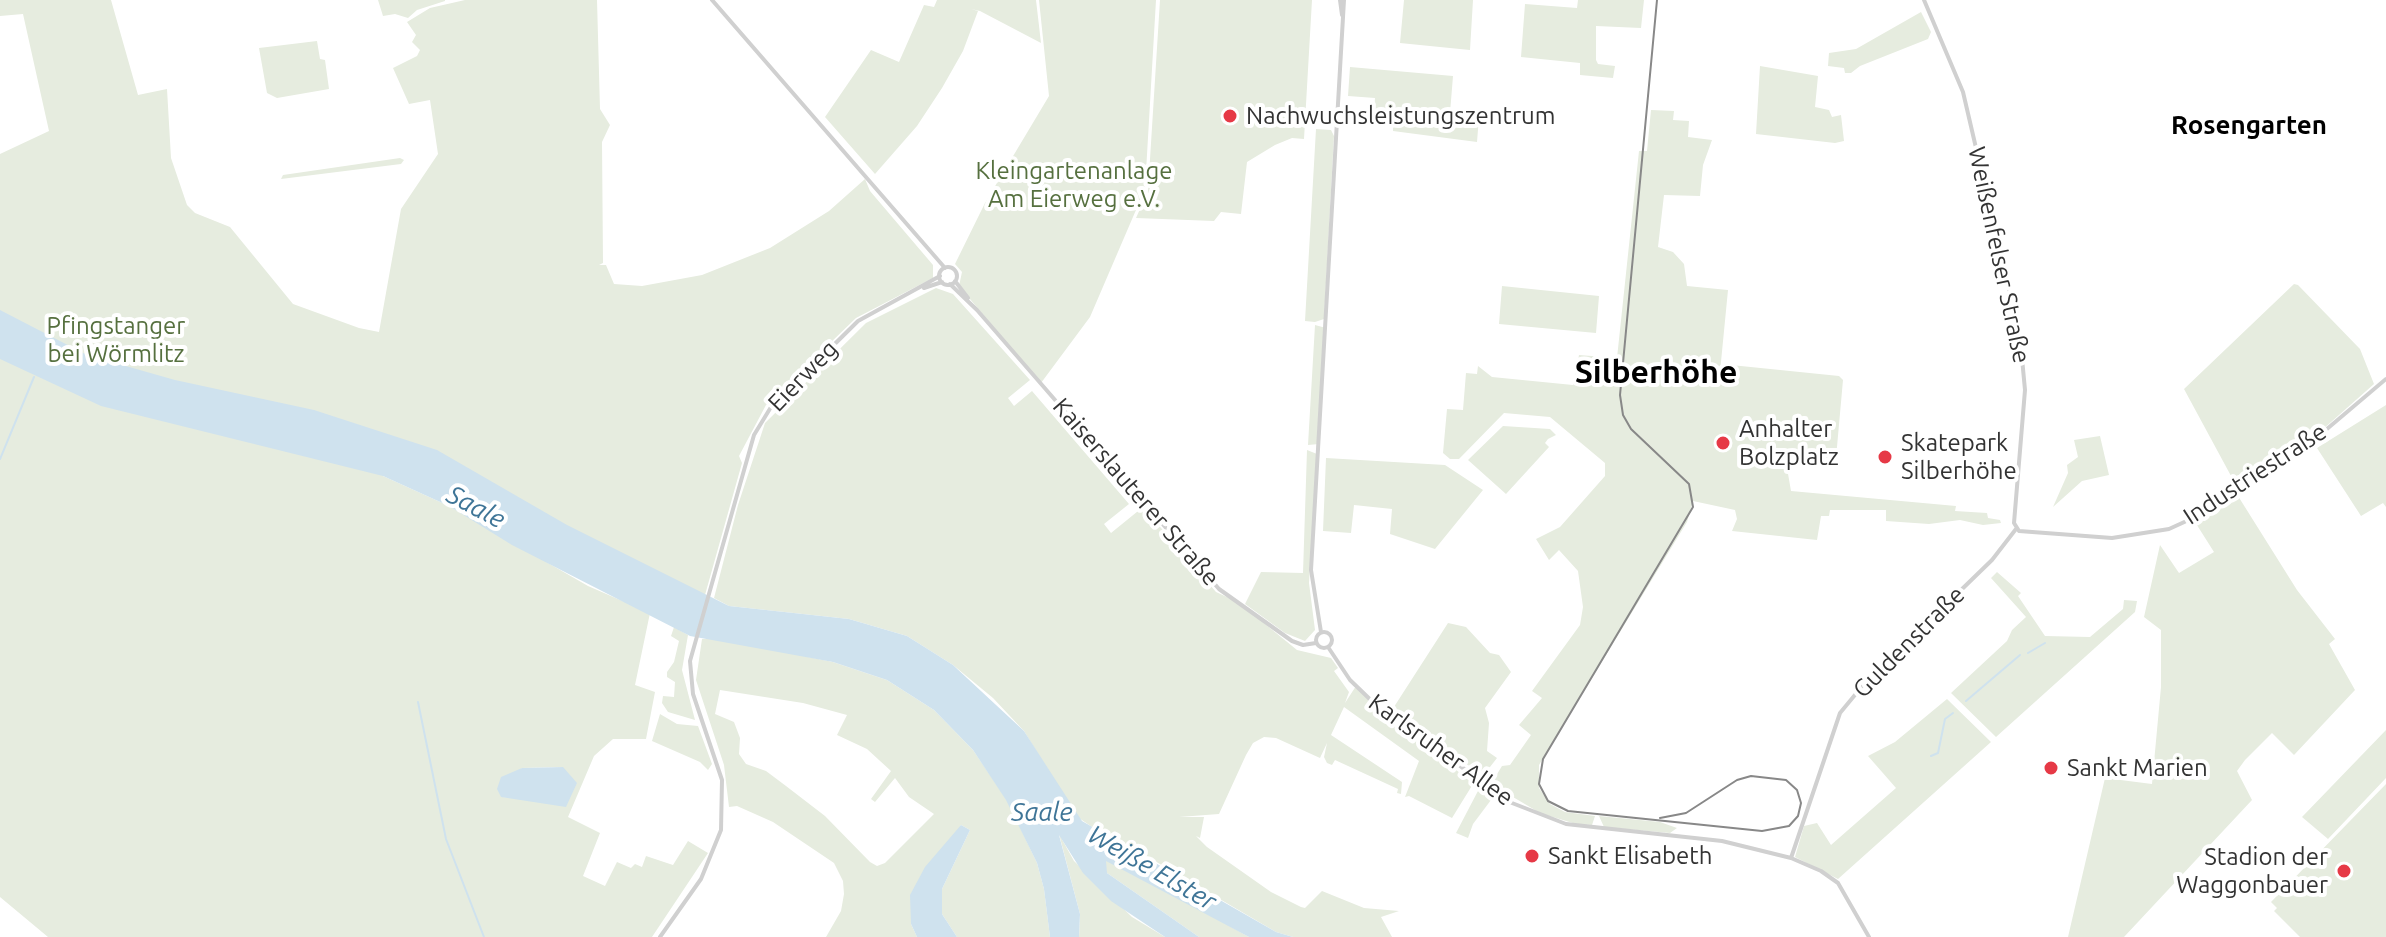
<!DOCTYPE html>
<meta charset="utf-8">
<style>
body{margin:0}
canvas{display:block;background:#fff}
</style>
<canvas width="2386" height="937"></canvas>
<script>
const ctx = document.querySelector('canvas').getContext('2d');
ctx.lineJoin = 'round';
function paint(path, color) { ctx.fillStyle = color; ctx.fill(path, 'evenodd'); }
const poly = rows => new Path2D(rows.map(r => 'M' + r).join(''));
function stroke(path, color, width, dash) { ctx.strokeStyle = color; ctx.lineWidth = width; ctx.lineCap = dash ? 'butt' : 'round'; ctx.setLineDash(dash || []); ctx.stroke(path); }
function drawText(font, color, halo, rows, align = 'center') {
  ctx.font = font + ' Ubuntu,sans-serif'; ctx.lineWidth = 8; ctx.setLineDash([]); ctx.textBaseline = 'middle'; ctx.strokeStyle = halo; ctx.fillStyle = color; for (const [text, x, y, turn = 0] of rows) {
    ctx.save(); ctx.translate(x, y); ctx.rotate((+turn || 0) * Math.PI / 180); ctx.textAlign = isNaN(turn) ? turn : align; if (halo) ctx.strokeText(text, 0, 0); ctx.fillText(text, 0, 0); ctx.restore();
  }
}
paint(poly([
 [0,0,111,0,138,95,167,89,171,158,187,205,195,213,230,227,293,304,359,328,379,332,401,209,438,154,430,100,409,104,393,68,417,56,420,50,412,42,416,35,407,22,430,8,465,0,597,0,600,109,610,125,602,142,603,263,599,265,606,265,614,284,642,286,702,275,770,248,829,211,865,179,870,191,933,265,933,278,856,318,766,405,739,456,742,463,705,595,395,471,383,476,449,506,588,586,650,613,635,685,655,692,646,739,613,739,594,756,568,817,600,833,583,876,605,886,617,862,631,868,635,864,642,867,646,856,673,865,688,841,708,853,652,937,48,937,0,897,0,154,49,131,23,14,0,16],
 [563,767,527,798,502,797,522,768],
 [378,0,445,0,445,1,417,10,408,18,395,14,383,16],
 [937,0,1036,0,1041,43,980,11,971,9,978,11,963,51,942,88,917,126,875,174,825,117,871,50,899,62,924,5,934,7],
 [1039,0,1156,0,1145,189,1090,317,1041,383,959,286,962,272,955,264,985,203,1049,96],
 [1160,0,1312,0,1304,139,1292,138,1275,145,1247,162,1241,214,1221,212,1214,221,1136,218,1148,191],
 [1404,0,1473,0,1470,50,1400,43],
 [1578,0,1644,0,1641,28,1596,26,1596,60,1598,64,1615,66,1613,78,1580,75,1580,63,1521,57,1525,4,1577,8],
 [1921,12,1931,32,1928,39,1860,66,1851,73,1845,73,1844,68,1828,66,1829,53,1856,49],
 [317,41,320,59,325,60,329,89,277,98,267,93,259,48],
 [1760,66,1818,76,1815,107,1829,110,1832,117,1841,115,1844,141,1835,143,1756,134],
 [1350,67,1453,76,1450,113,1479,117,1477,142,1393,131,1393,126,1373,124,1375,98,1348,96],
 [1651,110,1674,111,1673,120,1689,121,1688,137,1712,140,1703,165,1700,196,1664,195,1658,247,1673,252,1684,264,1687,286,1728,290,1720,372,1730,373,1731,365,1839,376,1843,380,1836,458,1801,457,1787,468,1791,491,1956,506,1955,511,1987,513,1988,518,2000,520,2001,523,1983,525,1960,520,1929,524,1886,521,1886,510,1830,510,1829,516,1821,516,1817,540,1732,531,1737,519,1735,510,1693,501,1687,522,1539,765,1539,788,1550,804,1565,812,1595,816,1592,825,1576,824,1540,813,1491,784,1502,766,1510,765,1531,735,1519,725,1542,698,1532,691,1580,625,1583,607,1578,571,1559,550,1549,560,1536,539,1560,527,1605,476,1605,463,1550,417,1504,413,1459,459,1450,459,1443,453,1447,409,1463,410,1466,373,1477,374,1478,366,1492,377,1573,385,1579,355,1617,358,1639,151,1647,151],
 [1316,129,1331,130,1334,136,1324,319,1315,322,1305,321],
 [400,158,404,160,401,164,281,179,283,175],
 [2294,284,2298,285,2360,349,2374,384,2304,446,2292,454,2286,446,2284,449,2287,454,2237,487,2184,389],
 [1502,286,1599,296,1596,333,1499,324],
 [936,288,953,294,1030,380,1008,398,1014,406,1032,391,1129,504,1104,524,1111,533,1143,507,1216,592,1238,602,1297,650,1331,658,1338,668,1334,671,1349,692,1345,703,1356,686,1473,784,1452,818,1409,796,1405,797,1419,761,1344,707,1331,735,1402,782,1401,794,1397,793,1398,789,1335,760,1332,765,1327,763,1324,757,1327,743,1320,758,1276,738,1264,737,1253,743,1246,755,1219,814,1179,817,1204,817,1200,838,1196,836,1207,847,1271,892,1301,907,1305,908,1322,891,1364,908,1399,911,1381,917,1392,937,1293,937,1276,932,1148,857,1114,842,1076,816,1024,731,993,698,953,665,907,636,849,619,729,606,714,598,738,505,765,423,866,323],
 [1315,325,1326,328,1319,444,1308,445],
 [2386,405,2386,507,2383,503,2361,516,2317,448],
 [1503,426,1550,429,1556,435,1548,439,1545,443,1549,447,1506,494,1468,460],
 [2100,436,2109,475,2082,481,2053,507,2068,473,2067,465,2078,457,2074,440],
 [1307,450,1317,454,1309,583,1315,630,1305,641,1285,633,1245,604,1261,572,1303,573],
 [1326,458,1445,465,1483,490,1435,549,1390,534,1392,509,1354,505,1351,533,1323,531],
 [2238,496,2297,590,2335,639,2329,644,2355,690,2294,755,2272,733,2245,760,2237,771,2252,800,2124,937,2068,937,2105,778,2152,784,2161,687,2161,630,2144,617,2160,545,2179,573,2214,552,2195,522],
 [1997,572,2021,593,2018,596,2045,636,2090,637,2123,609,2124,600,2137,601,2135,612,1996,737,1951,693,2007,641,2012,630,2026,617,1991,578],
 [1448,623,1466,627,1490,653,1499,655,1511,672,1485,708,1489,723,1487,751,1497,758,1483,776,1392,710],
 [674,627,688,635,682,670,695,720,668,712,662,703,663,696,674,697,675,682,667,677,667,672,674,662,679,641,671,636],
 [702,639,719,639,833,662,887,680,934,710,973,750,1007,800,1037,863,1044,889,1050,937,957,937,942,914,942,889,970,830,961,825,911,924,917,937,826,937,841,911,844,894,843,881,834,863,773,822,737,806,729,807,724,765,696,680],
 [720,690,803,703,847,715,837,735,867,749,891,771,871,799,875,802,895,778,909,797,934,814,885,863,877,866,870,862,825,816,786,786,766,771,746,764,739,754,740,738,734,722,715,714],
 [1947,699,1991,742,1838,879,1795,857,1804,826,1817,823,1831,845,1896,788,1868,756,1895,742],
 [660,714,677,724,698,726,712,764,708,770,700,762,652,741],
 [2386,730,2386,778,2328,839,2302,817],
 [2386,784,2386,937,2300,937,2274,911,2277,908,2271,902],
 [1479,789,1494,796,1473,824,1468,838,1456,833],
 [1599,816,1660,822,1677,828,1670,833,1604,827],
 [1059,834,1074,861,1132,917,1165,937,1079,937,1080,914],
 [1106,860,1153,883,1249,937,1199,937,1107,873,1104,868]
]), '#e6ecdf');
paint(poly([
 [0,310,87,355,175,380,314,410,437,450,567,525,729,606,849,619,907,636,953,665,1024,731,1082,821,1276,932,1293,937,1249,937,1106,861,1107,873,1199,937,1165,937,1111,901,1083,873,1059,835,1080,914,1079,937,1050,937,1044,889,1037,863,1006,800,973,750,934,710,887,680,833,662,690,636,512,545,449,506,383,476,101,406,0,359],
 [563,767,577,783,566,807,501,797,497,789,501,777,522,768],
 [961,825,970,830,942,889,942,914,957,937,917,937,911,924,910,895,925,867]
]), '#cfe2ee');
stroke(poly([
 [0,459,34,377],
 [2028,653,2045,643],
 [1966,701,2020,655],
 [418,702,446,839,484,937],
 [1931,756,1938,753,1945,719,1953,713]
]), '#cfe2ee', 2);
stroke(poly([
 [712,0,945,268],
 [1340,0,1342,15],
 [1924,0,1963,92,2020,337,2025,390,2014,523,2019,531,2112,538,2169,529,2204,513,2308,445,2386,379],
 '939 276a9 9 0 1 1 18 0a9 9 0 1 1-18 0Z',
 [955,281,968,298],
 [950,284,977,310,1219,589,1292,641,1303,645,1316,643],
 [924,288,942,282],
 [1321,632,1311,570,1344,0],
 '1316 640a8 8 0 1 1 16 0a8 8 0 1 1-16 0Z',
 [1328,647,1350,680,1379,708,1512,803,1566,824,1722,841,1791,858,1821,871,1838,883,1869,937],
 [1791,858,1840,713,1864,684,1992,560,2016,529],
 [660,937,701,879,721,830,722,780,693,694,690,661,754,435,771,407,858,321,940,276]
]), '#d0d0d0', 4);
stroke(poly([
 [1657,0,1620,395,1623,415,1631,429,1689,484,1693,507,1543,759,1539,784,1548,801,1568,811,1762,831,1789,826,1798,816,1801,803,1797,790,1786,780,1751,776,1737,780,1686,813,1660,818]
]), '#888', 2);
for (const [x, y, r, color] of [
 [1230,116,8,"#e63946"],
 [1723,443,8,"#e63946"],
 [1885,457,8,"#e63946"],
 [2051,768,8,"#e63946"],
 [1532,856,8,"#e63946"],
 [2344,871,8,"#e63946"]
]) { const dot = new Path2D(); dot.arc(x, y, r, 0, 2 * Math.PI); ctx.fillStyle = color; ctx.fill(dot); stroke(dot, '#fff', 3); }
drawText('24px', '#333', '#fff', [
 ["Nachwuchsleistungszentrum",1246,116],
 ["Anhalter",1739,429],
 ["Bolzplatz",1739,457],
 ["Skatepark",1901,443],
 ["Silberhöhe",1901,471],
 ["Sankt Marien",2067,768],
 ["Sankt Elisabeth",1548,856],
 ["Stadion der",2328,857,"right"],
 ["Waggonbauer",2328,885,"right"]
], 'left');
drawText('24px', '#56703f', '#fff', [
 ["Kleingartenanlage",1074,171],
 ["Am Eierweg e.V.",1074,199],
 ["Pfingstanger",116,326],
 ["bei Wörmlitz",116,354]
]);
drawText('24px', '#333', '#fff', [
 ["Weißenfelser Straße",1999,255,78],
 ["Eierweg",803,376,-46],
 ["Industriestraße",2255,474,-33],
 ["Kaiserslauterer Straße",1136,492,49],
 ["Guldenstraße",1909,642,-45],
 ["Karlsruher Allee",1441,750,36]
]);
drawText('bold 26px', '#000', '#fff', [
 ["Rosengarten",2249,125]
]);
drawText('italic 26px', '#3f7597', '#fff', [
 ["Saale",476,507,28],
 ["Saale",1042,812],
 ["Weiße Elster",1152,868,30]
]);
drawText('bold 32px', '#000', '#fff', [
 ["Silberhöhe",1656,372]
]);
</script>
